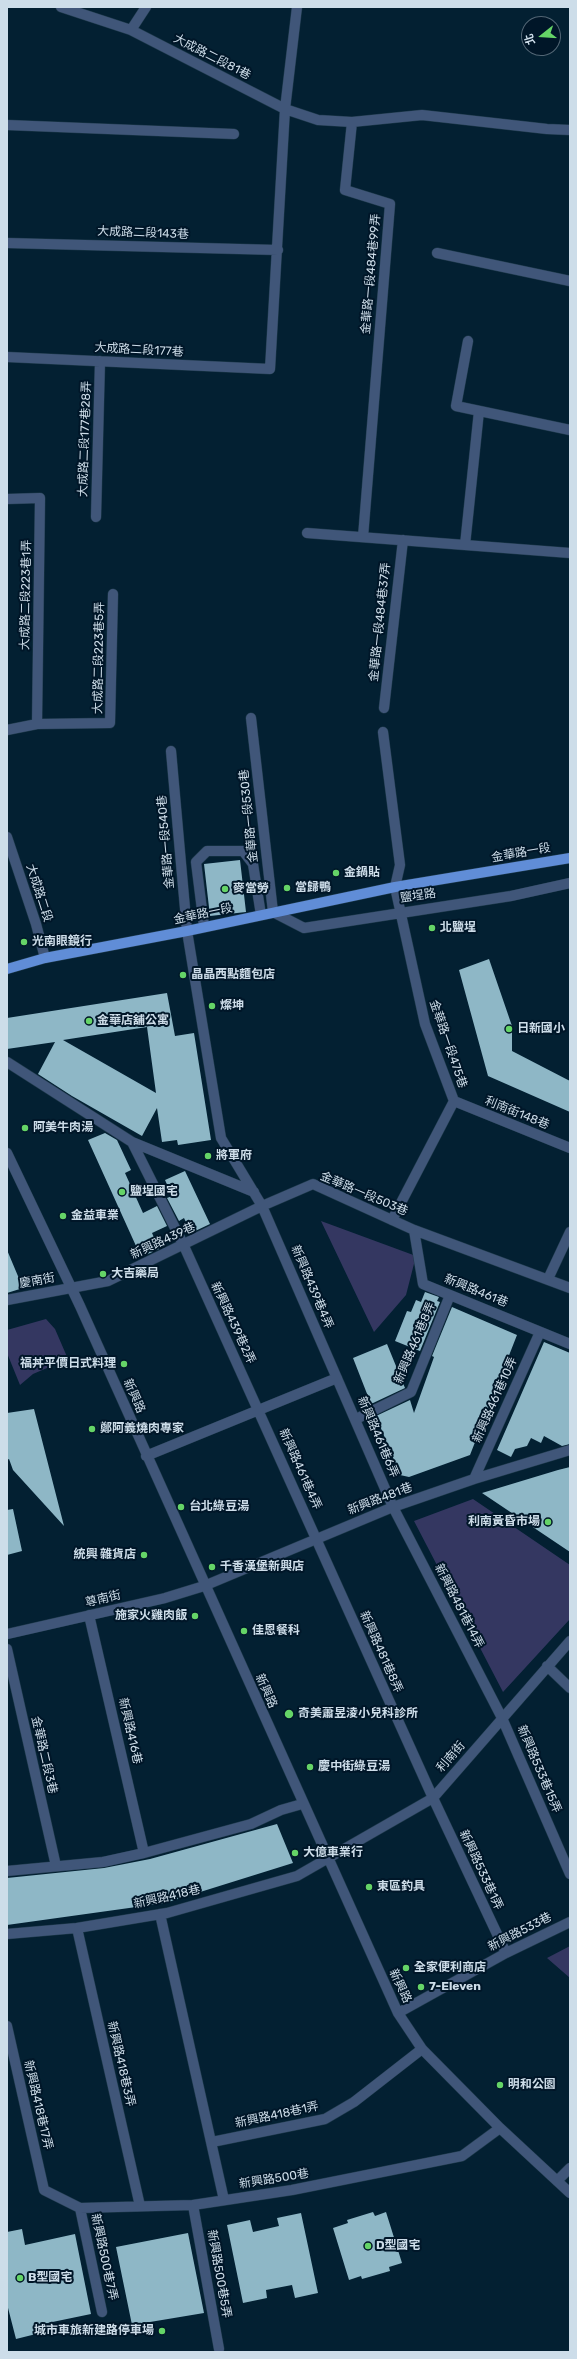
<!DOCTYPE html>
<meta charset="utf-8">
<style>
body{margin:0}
#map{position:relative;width:577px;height:2359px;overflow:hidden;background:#032032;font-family:Rubik,"Noto Sans TC",sans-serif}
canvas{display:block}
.frame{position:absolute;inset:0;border:8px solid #cddde9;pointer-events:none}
.north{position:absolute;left:521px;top:16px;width:40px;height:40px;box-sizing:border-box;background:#001628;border:1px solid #526675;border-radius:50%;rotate:253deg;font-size:11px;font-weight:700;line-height:16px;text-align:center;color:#cddde9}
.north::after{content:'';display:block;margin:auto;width:14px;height:18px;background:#65d467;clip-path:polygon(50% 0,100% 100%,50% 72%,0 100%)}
</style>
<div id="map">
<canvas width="577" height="2359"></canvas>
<div class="frame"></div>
<div class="north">北</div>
</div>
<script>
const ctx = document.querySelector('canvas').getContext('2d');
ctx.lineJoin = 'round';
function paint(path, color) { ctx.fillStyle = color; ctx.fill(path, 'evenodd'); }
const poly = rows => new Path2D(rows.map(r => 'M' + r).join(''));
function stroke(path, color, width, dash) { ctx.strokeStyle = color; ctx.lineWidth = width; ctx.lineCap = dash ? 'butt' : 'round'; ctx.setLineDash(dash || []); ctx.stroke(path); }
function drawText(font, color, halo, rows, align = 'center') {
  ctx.font = font + ' Rubik,"Noto Sans TC",sans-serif'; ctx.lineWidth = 4; ctx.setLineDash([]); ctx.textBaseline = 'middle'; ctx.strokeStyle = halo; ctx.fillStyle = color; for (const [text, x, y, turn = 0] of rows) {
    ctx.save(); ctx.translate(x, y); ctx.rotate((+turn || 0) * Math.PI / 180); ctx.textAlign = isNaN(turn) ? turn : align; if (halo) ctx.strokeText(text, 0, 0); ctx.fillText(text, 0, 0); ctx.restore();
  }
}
paint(poly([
 [321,1221,416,1256,406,1295,374,1332],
 [46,1319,55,1329,68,1359,33,1374,20,1385,7,1353,7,1330],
 [473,1499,570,1565,570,1619,503,1692,414,1521],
 [570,1946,570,1978,547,1958]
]), '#343761');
paint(poly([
 [240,860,246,912,210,916,204,864],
 [489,959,512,1026,512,1051,570,1081,570,1112,488,1076,459,970],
 [167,993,175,1036,194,1033,211,1140,178,1145,177,1140,162,1142,157,1108,142,1136,72,1096,38,1074,55,1042,7,1049,7,1018],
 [147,1027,156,1093,63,1040],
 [105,1133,117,1140,131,1170,125,1173,143,1213,157,1206,167,1226,152,1233,159,1249,141,1257,88,1140],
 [185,1171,210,1224,191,1233,184,1218,179,1221,167,1198,172,1196,165,1180],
 [7,1250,23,1288,7,1293],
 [425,1292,439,1297,437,1301,440,1302,420,1351,395,1341,407,1311,411,1312,416,1300,421,1302],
 [452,1307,517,1335,470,1455,409,1477,400,1475,376,1416,410,1400,414,1413,434,1357,432,1356],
 [544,1342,570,1353,570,1444,562,1446,544,1436,541,1443,531,1438,527,1446,515,1449,511,1457,497,1450],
 [387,1344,405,1388,371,1404,353,1358],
 [34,1409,64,1526,13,1470,9,1459,7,1460,7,1413],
 [570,1467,570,1552,482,1493,558,1470],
 [13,1509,22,1551,7,1555,7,1510],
 [277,1824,293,1863,165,1903,7,1925,7,1878,104,1868,150,1859],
 [373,2212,375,2216,386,2212,402,2263,389,2267,390,2271,362,2279,361,2276,349,2280,333,2228,348,2223,347,2220],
 [301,2213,318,2293,295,2298,292,2285,266,2290,267,2298,243,2303,227,2225,250,2220,253,2232,279,2226,277,2218],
 [22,2229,25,2245,75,2234,91,2314,38,2325,40,2333,16,2339,7,2304,7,2232],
 [188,2233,204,2313,132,2325,116,2247]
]), '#8eb7c6');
const minor = poly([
 [61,7,131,30,285,109,318,120,352,122,422,115,547,129,570,130],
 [131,30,146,7],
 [352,122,345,190,390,204,363,537],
 [7,125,234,134],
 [7,243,278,250],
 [437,253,570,281],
 [468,341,456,406,570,430],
 [7,357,270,369,285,109,297,7],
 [7,499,40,498,37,724],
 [96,517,100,361],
 [307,533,570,553],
 [465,545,479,411],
 [384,708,403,540],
 [251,718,273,912,304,928,511,896,570,883],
 [7,730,37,724,110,723,113,594],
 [383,732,400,865,395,887,425,1024,454,1101,392,1220],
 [171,751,187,931,221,1138,262,1206,313,1184,414,1230,570,1288],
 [7,837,36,924,45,958],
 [204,926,196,862,207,851,243,851,253,864,261,915],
 [7,1062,132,1142,254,1192],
 [454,1101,570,1148],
 [132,1142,184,1246,433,1798,506,1953],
 [7,1153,80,1306,398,2013,422,2049,500,2128,570,2193],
 [414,1230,423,1284,570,1344],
 [548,1279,570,1232],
 [7,1300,108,1281,262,1206,393,1507,502,1718,570,1874],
 [356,1419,411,1392,450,1295],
 [146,1456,337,1378],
 [474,1479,540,1332],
 [89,1615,144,1853],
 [7,1634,165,1598,204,1586,393,1507,474,1479,570,1450],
 [7,1649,56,1866],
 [547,1666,570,1688],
 [7,1871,103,1862,144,1853,251,1824,281,1810,302,1804],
 [160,1914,224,2200],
 [77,1928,140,2206],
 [7,1934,77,1928,167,1913,297,1876,433,1798,570,1641],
 [398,2013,506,1953,570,1922],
 [7,2026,44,2190,80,2208,193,2205,292,2190,462,2156,500,2128],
 [212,2142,325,2119,354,2102,422,2049],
 [557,2181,570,2168],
 [193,2205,219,2349],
 [80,2208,102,2312]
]);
const major = poly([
 [7,969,45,958,187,931,395,887,570,858]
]);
stroke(minor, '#1f3a4c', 11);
stroke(major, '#1f3a4c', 11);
stroke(minor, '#405679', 10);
stroke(major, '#608dd7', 10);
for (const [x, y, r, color] of [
 [336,873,4,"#65d467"],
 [287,888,4,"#65d467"],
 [225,889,4,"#65d467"],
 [432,928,4,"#65d467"],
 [24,942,4,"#65d467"],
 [183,975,4,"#65d467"],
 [212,1006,4,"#65d467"],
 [89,1021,4,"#65d467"],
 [509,1029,4,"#65d467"],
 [25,1128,4,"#65d467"],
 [208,1156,4,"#65d467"],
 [122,1192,4,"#65d467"],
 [63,1216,4,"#65d467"],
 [103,1274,4,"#65d467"],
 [124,1364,4,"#65d467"],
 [92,1429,4,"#65d467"],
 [181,1507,4,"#65d467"],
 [548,1522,4,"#65d467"],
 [144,1555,4,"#65d467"],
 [212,1567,4,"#65d467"],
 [195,1616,4,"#65d467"],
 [244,1631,4,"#65d467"],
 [289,1714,5,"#65d467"],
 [310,1767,4,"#65d467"],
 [295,1853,4,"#65d467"],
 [369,1887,4,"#65d467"],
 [406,1968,4,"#65d467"],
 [421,1987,4,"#65d467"],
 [500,2085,4,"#65d467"],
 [368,2246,4,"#65d467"],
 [20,2278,4,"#65d467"],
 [162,2331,4,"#65d467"]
]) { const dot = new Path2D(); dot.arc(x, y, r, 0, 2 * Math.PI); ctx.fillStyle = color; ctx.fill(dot); stroke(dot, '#001628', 1.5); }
drawText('12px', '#cddde9', '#001628', [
 ["大成路二段81巷",212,57,27],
 ["大成路二段143巷",143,233,2],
 ["金華路一段484巷99弄",371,274,-85],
 ["大成路二段177巷",139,350,3],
 ["大成路二段177巷28弄",85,439,-88],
 ["大成路二段223巷1弄",26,595,-89],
 ["金華路一段484巷37弄",380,622,-84],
 ["大成路二段223巷5弄",99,658,-89],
 ["金華路一段530巷",249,816,-96],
 ["金華路一段540巷",166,842,-95],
 ["金華路一段",521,853,-10],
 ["大成路二段",39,893,72],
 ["鹽埕路",418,896,-8],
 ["金華路一段",203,914,-12],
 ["金華路一段475巷",448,1044,71],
 ["利南街148巷",517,1113,22],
 ["金華路一段503巷",364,1194,23],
 ["新興路439巷",163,1241,-25],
 ["慶南街",37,1281,-10],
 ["新興路439巷4弄",312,1287,67],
 ["新興路461巷",476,1291,22],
 ["新興路439巷2弄",233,1323,65],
 ["新興路461巷8弄",415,1343,-67],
 ["新興路",134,1396,66],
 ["新興路461巷10弄",495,1400,-66],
 ["新興路461巷6弄",378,1437,67],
 ["新興路461巷4弄",300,1469,66],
 ["新興路481巷",380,1499,-21],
 ["尊南街",103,1599,-13],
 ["新興路481巷14弄",459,1606,63],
 ["新興路481巷8弄",381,1652,66],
 ["新興路",266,1691,66],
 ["新興路416巷",130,1731,77],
 ["金華路二段3巷",44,1755,77],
 ["利南街",451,1757,-49],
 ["新興路533巷15弄",539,1769,67],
 ["新興路533巷1弄",481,1870,65],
 ["新興路418巷",167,1897,-13],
 ["新興路533巷",520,1932,-27],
 ["新興路",400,1986,65],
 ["新興路418巷3弄",121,2064,77],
 ["新興路418巷17弄",38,2105,77],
 ["新興路418巷1弄",277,2115,-12],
 ["新興路500巷",274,2179,-9],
 ["新興路500巷7弄",104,2257,78],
 ["新興路500巷5弄",219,2274,80]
]);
drawText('bold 12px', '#cddde9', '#001628', [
 ["金鍋貼",344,873],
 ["當歸鴨",295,888],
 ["麥當勞",233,889],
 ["北鹽埕",440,928],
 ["光南眼鏡行",32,942],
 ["晶晶西點麵包店",191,975],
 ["燦坤",220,1006],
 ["金華店舖公寓",97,1021],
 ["日新國小",517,1029],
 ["阿美牛肉湯",33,1128],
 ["將軍府",216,1156],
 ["鹽埕國宅",130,1192],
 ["金益車業",71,1216],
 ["大吉藥局",111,1274],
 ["福丼平價日式料理",116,1364,"right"],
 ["鄭阿義燒肉專家",100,1429],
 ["台北綠豆湯",189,1507],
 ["利南黃昏市場",540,1522,"right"],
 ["統興 雜貨店",136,1555,"right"],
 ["千香漢堡新興店",220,1567],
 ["施家火雞肉飯",187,1616,"right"],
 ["佳恩餐科",252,1631],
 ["奇美蕭昱淩小兒科診所",298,1714],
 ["慶中街綠豆湯",318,1767],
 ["大億車業行",303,1853],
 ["東區釣具",377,1887],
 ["全家便利商店",414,1968],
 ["7-Eleven",429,1987],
 ["明和公園",508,2085],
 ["D型國宅",376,2246],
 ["B型國宅",28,2278],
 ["城市車旅新建路停車場",154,2331,"right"]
], 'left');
</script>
